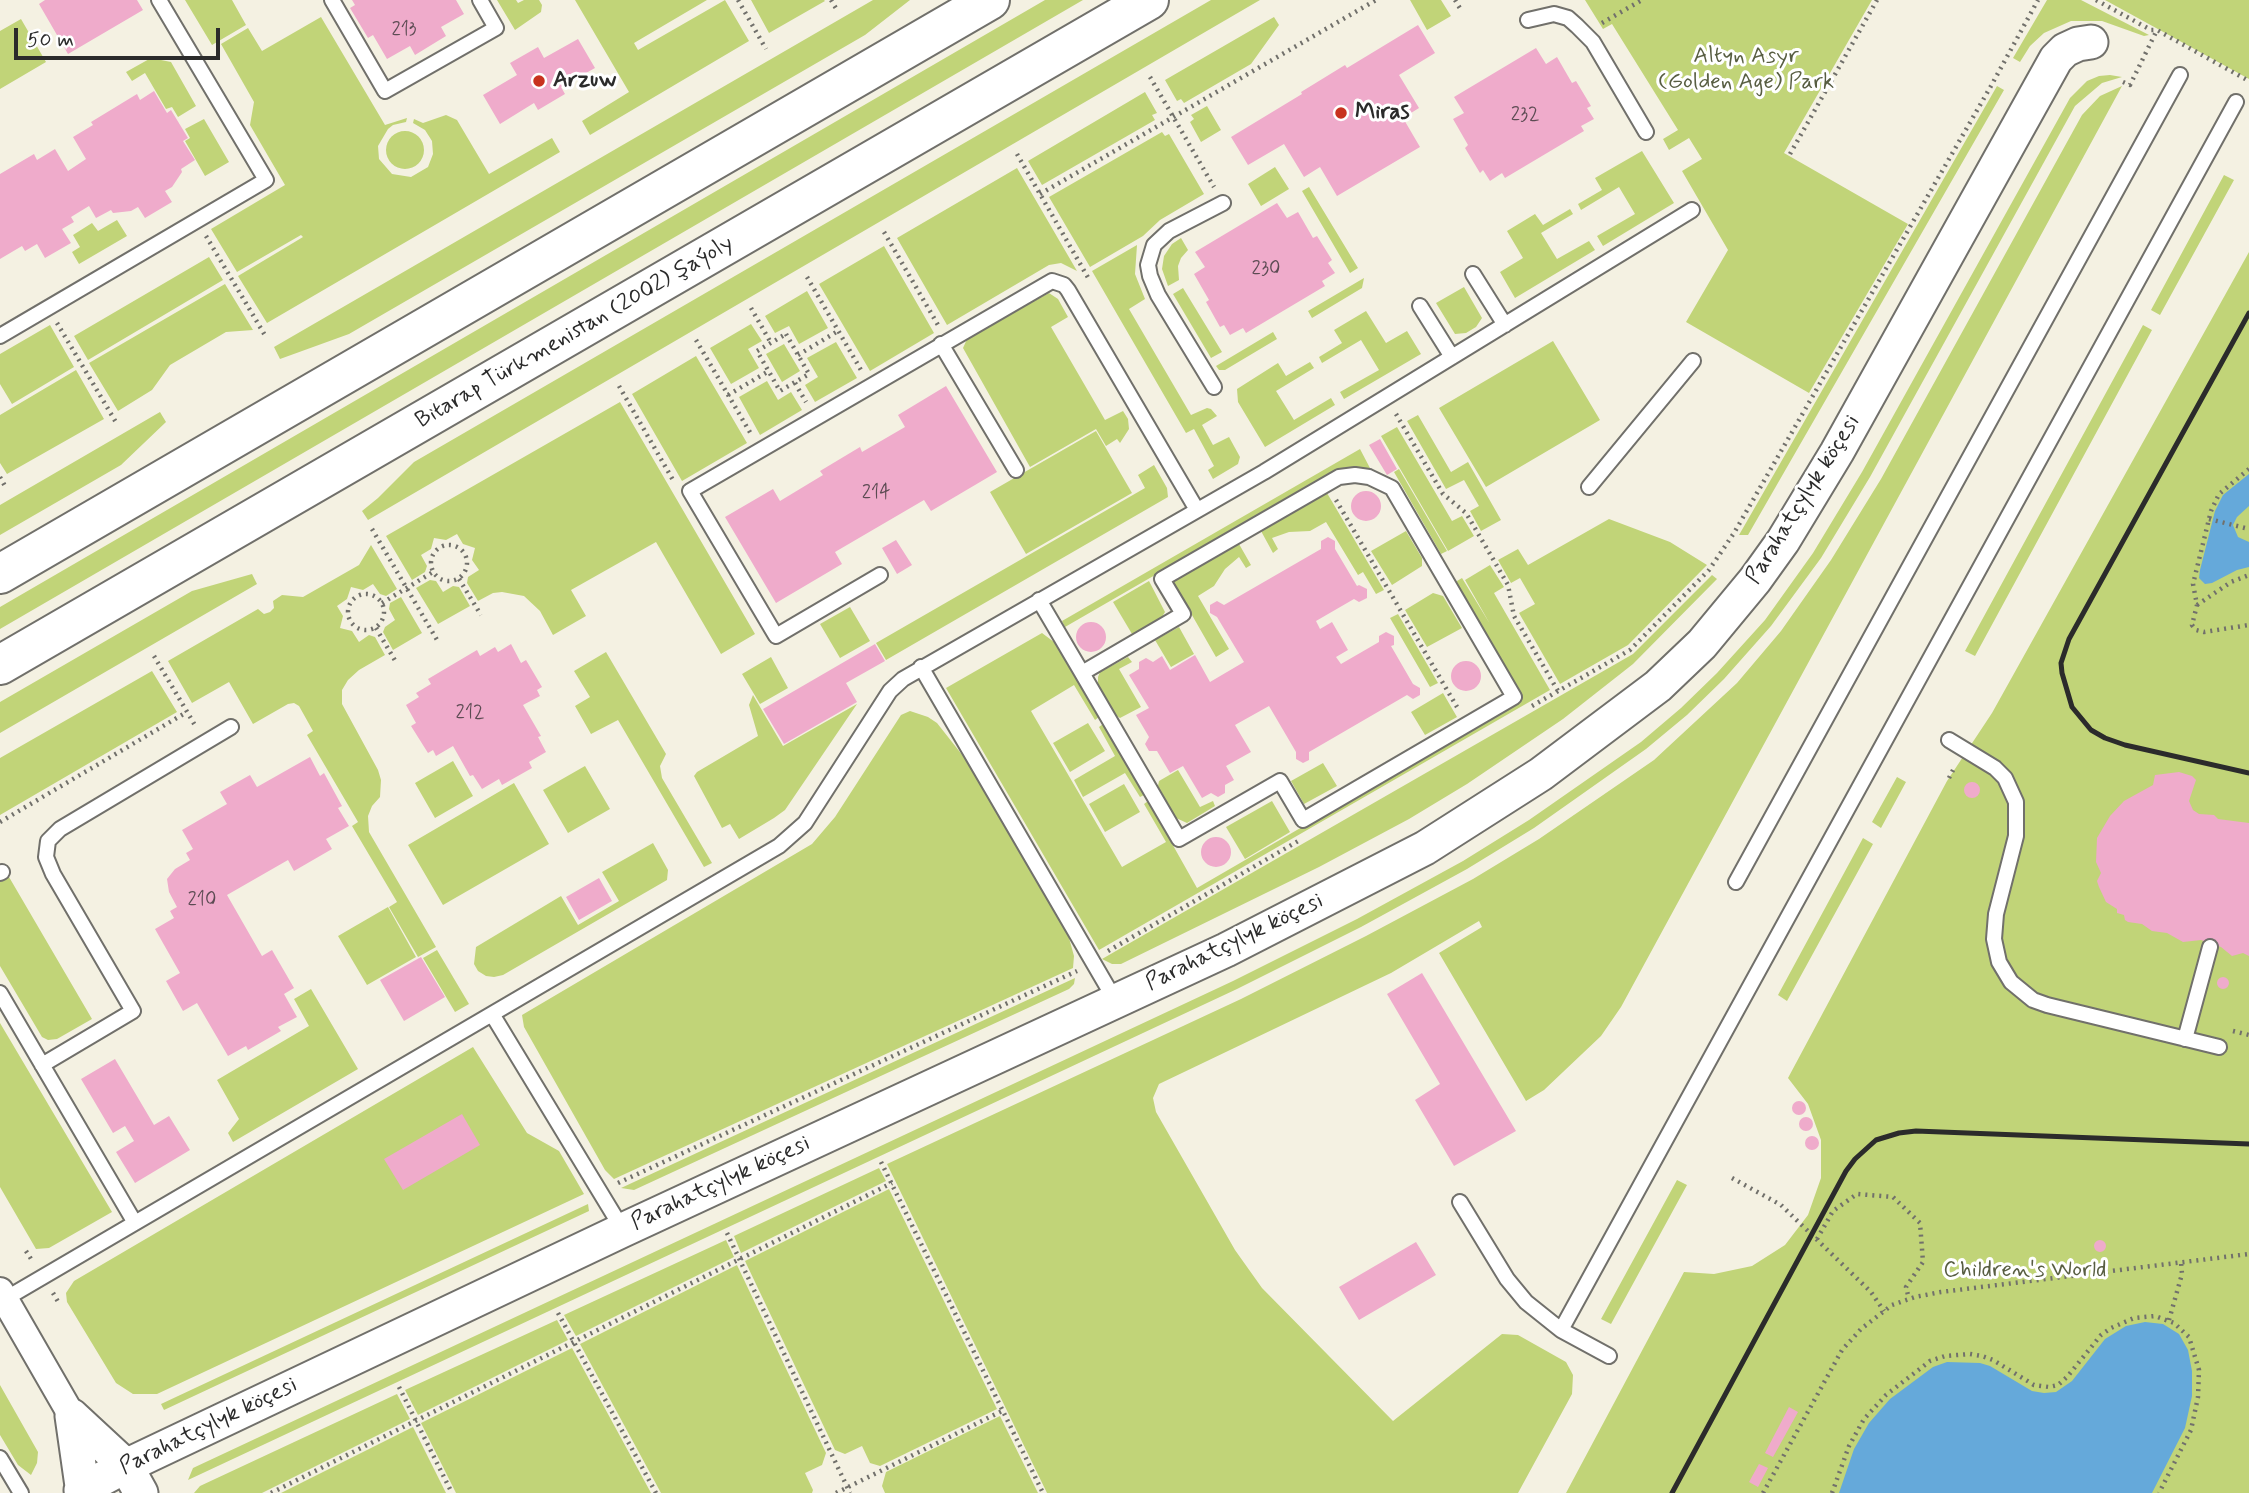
<!DOCTYPE html>
<meta charset="utf-8">
<style>
body{margin:0}
#map{position:relative;width:2249px;height:1493px;overflow:hidden;background:#f4f1e2;font-family:Mynerve,sans-serif}
canvas{display:block}
.scale{position:absolute;left:14px;top:28px;width:206px;height:32px;box-sizing:border-box;border:4px solid #2b2b2b;border-top:0;padding-left:9px;font-size:21px;line-height:24px;white-space:nowrap;color:#2b2b2b;-webkit-text-stroke:5px #fff;paint-order:stroke}
</style>
<div id="map">
<canvas width="2249" height="1493"></canvas>
<div class="scale">50 m</div>
</div>
<script>
const ctx = document.querySelector('canvas').getContext('2d');
ctx.lineJoin = 'round';
function paint(path, color) { ctx.fillStyle = color; ctx.fill(path, 'evenodd'); }
const poly = rows => new Path2D(rows.map(r => 'M' + r).join(''));
function stroke(path, color, width, dash) { ctx.strokeStyle = color; ctx.lineWidth = width; ctx.lineCap = dash ? 'butt' : 'round'; ctx.setLineDash(dash || []); ctx.stroke(path); }
function drawText(font, color, halo, rows, align = 'center') {
  ctx.font = font + ' Mynerve,sans-serif'; ctx.lineWidth = 6; ctx.setLineDash([]); ctx.textBaseline = 'middle'; ctx.strokeStyle = halo; ctx.fillStyle = color; for (const [text, x, y, turn = 0] of rows) {
    ctx.save(); ctx.translate(x, y); ctx.rotate((+turn || 0) * Math.PI / 180); ctx.textAlign = isNaN(turn) ? turn : align; if (halo) ctx.strokeText(text, 0, 0); ctx.fillText(text, 0, 0); ctx.restore();
  }
}
paint(poly([
 [185,0,232,0,246,25,212,45],
 [497,0,516,0,518,3,524,0,539,0,542,5,541,12,515,30],
 [575,0,707,0,634,43,638,50,725,0,749,41,590,135,582,121,629,92],
 [751,0,824,0,825,1,769,33],
 [873,0,910,0,865,35,349,334,280,359,274,347],
 [1045,0,1083,0,0,629,0,607],
 [1211,0,1260,0,368,520,362,511,378,498,414,462],
 [1410,0,1441,0,1451,16,1427,30],
 [1585,0,1872,0,1784,153,1908,224,1809,393,1686,322,1728,250,1682,171,1702,159,1689,138,1669,150,1663,139,1678,130,1612,24,1603,29],
 [2047,0,2081,0,2149,35,2144,36,2102,21,2071,21,2044,33,2030,46,2020,62,2013,58],
 [2105,0,2249,0,2249,79],
 [321,17,385,125,407,118,406,122,393,125,388,129,378,146,379,159,392,174,411,177,428,167,433,154,432,141,425,130,413,123,414,119,423,123,446,115,457,120,489,174,552,138,560,152,267,323,238,276,303,237,301,235,237,272,211,229,285,185,250,125,254,102,221,44,248,28,262,51],
 [1274,17,1279,25,1251,64,1184,103,1181,99,1177,101,1165,80],
 [21,19,46,62,0,89,0,31],
 [151,58,171,62,196,106,178,117,172,107,166,109,145,73,132,81,126,72],
 [2110,75,2122,77,2102,83,2075,106,1870,477,1821,558,1771,626,1724,679,1687,715,1646,749,1534,828,1467,869,1361,927,1237,989,188,1480,193,1468,1233,981,1357,919,1463,861,1529,820,1641,742,1681,708,1717,673,1765,620,1813,553,1862,472,2070,98,2087,81,2099,76],
 [1997,86,2004,90,1748,535,1739,535],
 [2122,86,1621,1007,1601,1036,1544,1090,1526,1101,1439,953,1482,927,1479,921,1391,973,1159,1084,1153,1098,1156,1112,1235,1250,1262,1288,1393,1421,1502,1334,1518,1335,1566,1362,1573,1375,1572,1394,1518,1493,1047,1493,887,1164,1241,999,1366,936,1473,879,1539,839,1654,760,1737,683,1781,631,1831,560,1881,479,2082,115,2100,96],
 [1145,92,1157,113,1152,115,1155,120,1042,185,1028,161],
 [1207,106,1221,130,1201,142,1190,122,1194,119,1191,115],
 [204,119,229,162,205,176,185,141,190,138,185,129],
 '386 150a19 19 0 1 1 38 0a19 19 0 1 1-38 0Z',
 [1162,132,1165,136,1169,134,1204,194,1160,220,1143,236,1090,267,1049,197],
 [1642,151,1674,203,1603,246,1597,236,1635,214,1619,187,1581,210,1578,204,1602,190,1595,178],
 [1275,167,1289,189,1261,206,1248,184],
 [1017,168,1077,271,1061,263,1049,265,947,325,897,238],
 [2224,175,2234,180,2160,315,2151,310],
 [1309,187,1358,268,1350,273,1302,191],
 [1570,209,1573,214,1541,233,1557,259,1589,241,1595,250,1515,298,1500,272,1523,258,1507,231,1535,214,1543,225],
 [117,220,127,236,79,264,72,252,80,247,73,235,92,223,98,231],
 [1181,238,1188,250,1181,258,1178,266,1179,280,1168,286,1162,269,1164,256,1172,244],
 [1137,245,1135,274,1145,299,1129,309,1191,415,1207,408,1211,409,1217,416,1202,425,1213,445,1229,437,1240,457,1238,464,1213,479,1208,470,1214,466,1194,429,1186,433,1092,271],
 [884,246,934,333,870,371,819,284],
 [2249,252,2249,1493,1566,1493,1684,1272,1714,1274,1752,1266,1785,1245,1808,1215,1821,1178,1821,1140,1808,1104,1788,1078,1947,781,1992,713],
 [209,257,223,280,88,360,74,336],
 [1364,278,1362,288,1312,318,1308,311],
 [225,284,253,330,226,332,170,365,152,390,118,411,89,363],
 [1464,287,1482,318,1476,327,1466,333,1455,334,1436,303],
 [1183,288,1222,352,1211,358,1173,294],
 [807,291,828,328,799,344,789,326,775,333,765,316],
 [1049,293,1058,299,1068,317,1051,327,1105,420,1123,411,1128,419,1129,429,1120,443,1117,439,1106,446,1096,429,1030,467,963,348,968,337],
 [1366,311,1386,343,1407,331,1421,354,1344,399,1340,392,1379,370,1361,340,1322,363,1319,357,1342,343,1334,330],
 [751,324,762,341,748,349,759,368,731,384,710,348],
 [50,325,74,367,12,404,0,384,0,354],
 [2143,325,2152,330,1975,656,1965,651],
 [1273,332,1277,339,1225,370,1219,370,1216,366],
 [1553,341,1600,420,1486,487,1439,408],
 [836,342,857,378,815,402,805,385,818,377,807,358],
 [784,344,800,371,782,382,766,354],
 [696,356,747,443,682,481,632,394],
 [1310,362,1314,368,1276,391,1294,420,1331,398,1335,405,1265,447,1238,402,1237,389,1278,363,1286,376],
 [76,370,104,419,7,474,0,463,0,415],
 [767,381,778,400,791,392,802,410,760,435,739,397],
 [620,402,755,634,721,654,656,542,571,590,586,616,553,635,540,611,524,596,502,592,493,593,478,601,467,583,468,577,479,570,472,560,475,548,463,544,457,534,446,540,434,538,431,549,421,555,427,566,425,572,412,580,386,536],
 [160,412,166,422,121,465,0,535,0,505],
 [1418,415,1451,472,1468,462,1501,520,1481,531,1470,511,1479,506,1464,480,1446,489,1407,421],
 [1397,427,1452,521,1462,516,1474,536,1448,551,1381,436],
 [1096,431,1132,493,1026,554,990,492],
 [1360,449,1371,470,1347,467,1337,470,1065,627,1062,621],
 [1154,465,1167,488,1168,497,886,660,876,643,1145,488,1138,475],
 [1399,469,1447,551,1441,554,1394,472],
 [1327,493,1384,590,1376,594,1363,572,1358,575,1326,522,1310,531,1289,532,1272,538,1278,549,1273,553,1261,531],
 [1609,519,1670,542,1707,565,1628,645,1560,684,1519,613,1535,604,1520,578,1511,583,1498,560,1518,549,1528,565],
 [1406,531,1422,558,1422,566,1392,585,1371,551],
 [1239,544,1251,565,1246,568,1239,557,1225,569,1214,586,1198,596,1229,649,1216,657,1173,582],
 [371,545,397,589,386,596,380,594,373,584,363,590,351,587,347,599,337,606,343,616,340,628,352,631,359,642,369,635,375,637,385,655,359,670,348,680,342,690,342,704,378,770,381,780,380,797,372,806,368,816,369,832,436,947,418,957,389,907,397,902,352,826,358,822,307,735,313,731,299,706,294,703,288,704,253,724,229,682,192,703,168,661,258,609,264,614,270,612,274,608,273,601,282,595,303,597,359,565],
 [1490,565,1504,587,1494,593,1550,690,1099,950,946,688,1042,633,1054,642,1099,717,1095,720,1074,685,1031,711,1122,867,1166,842,1144,804,1148,801,1197,888,1521,700,1460,595,1457,586,1457,581,1462,578,1490,624,1465,580],
 [252,574,257,584,0,733,0,702,192,591],
 [1712,575,1717,579,1633,664,1563,719,1467,784,1409,819,1319,867,1121,964,1112,964,1102,959,1633,654],
 [430,580,436,581,443,592,453,586,459,587,470,606,438,624,416,588],
 [1149,581,1165,612,1162,617,1132,634,1113,602],
 [1433,593,1443,596,1462,628,1427,647,1405,610],
 [401,597,422,633,393,650,383,632,385,627,395,620,389,609,390,603],
 [850,607,870,641,840,658,820,624],
 [1398,614,1438,683,1430,687,1390,618],
 [1179,627,1194,654,1171,667,1155,640],
 [606,652,666,754,660,766,662,778,712,863,704,867,618,720,591,734,575,706,590,697,574,671],
 [771,657,788,688,760,704,742,674],
 [1128,657,1132,662,1119,669,1141,707,1120,718,1117,716,1098,685,1098,677,1100,672],
 [152,671,177,712,0,815,0,758],
 [1443,693,1457,717,1425,735,1411,712],
 [753,695,783,746,857,704,785,810,774,818,739,839,730,824,722,828,694,776,697,772,758,736,749,705],
 [910,711,928,717,937,723,963,756,1066,927,1074,956,1073,968,614,1179,605,1170,524,1027,522,1015,812,844,835,817,901,715],
 [1088,723,1105,751,1070,772,1053,743],
 [1103,724,1144,795,1140,797,1125,773,1083,797,1074,780,1115,756,1099,727],
 [453,761,473,796,435,818,415,783],
 [1323,763,1337,786,1304,804,1291,781],
 [585,766,610,809,568,833,543,790],
 [1178,770,1200,807,1213,801,1215,806,1187,823,1176,818,1158,786,1159,781],
 [1897,777,1906,782,1881,828,1872,822],
 [514,783,549,844,443,905,408,845],
 [1124,784,1140,812,1105,832,1089,804],
 [1272,801,1290,832,1245,859,1226,827],
 [1863,838,1873,844,1787,1001,1778,995],
 [653,843,668,870,667,880,503,975,494,977,486,976,478,971,474,964,476,947,561,896,578,925,619,901,602,872],
 [9,877,92,1019,57,1039,48,1040,42,1037,0,966,0,882],
 [388,907,416,957,367,985,338,936],
 [437,950,469,1004,455,1012,423,958],
 [1075,978,1074,984,1069,989,634,1190,621,1188],
 [311,989,358,1069,233,1142,228,1133,239,1119,217,1080,309,1026,294,999],
 [0,1023,112,1212,49,1248,36,1249,0,1187],
 [473,1047,527,1133,559,1151,584,1194,157,1394,133,1394,116,1383,67,1302,66,1293,74,1281],
 [879,1168,886,1181,741,1253,734,1236],
 [1677,1180,1687,1185,1611,1324,1601,1319],
 [889,1189,997,1409,880,1466,870,1463,862,1446,845,1454,835,1450,745,1261],
 [588,1204,589,1211,164,1410,161,1404],
 [726,1240,734,1257,576,1336,564,1315],
 [737,1265,826,1453,822,1465,805,1473,813,1490,812,1493,661,1493,580,1344],
 [557,1320,568,1340,418,1415,405,1390],
 [572,1348,651,1493,456,1493,421,1423],
 [0,1385,38,1452,37,1463,31,1475,18,1465,0,1435],
 [397,1394,410,1419,262,1493,194,1493,200,1486],
 [1000,1416,1038,1493,885,1493,882,1486,886,1472],
 [413,1427,446,1493,281,1493]
]), '#c1d478');
paint(poly([
 [2249,474,2249,506,2237,517,2233,525,2238,537,2249,542,2249,567,2237,570,2212,583,2205,584,2199,578,2200,570,2215,511,2223,495],
 [2145,1322,2163,1324,2179,1334,2188,1350,2192,1371,2192,1396,2185,1428,2152,1493,1839,1493,1854,1449,1869,1423,1890,1399,1933,1367,1947,1362,1980,1363,1990,1366,2032,1391,2044,1393,2056,1392,2072,1381,2105,1339,2126,1326]
]), '#65a9da');
paint(poly([
 [45,0,137,0,143,10,68,54,39,4],
 [352,0,456,0,464,14,441,27,446,36,415,55,410,46,387,59,373,35,368,38,350,8,355,5],
 [1418,25,1435,53,1399,75,1419,108,1403,118,1420,147,1337,196,1320,167,1304,177,1284,144,1248,165,1231,137,1302,94,1301,92,1345,65,1347,68],
 [578,39,595,68,561,87,565,94,538,110,534,103,500,124,483,95,517,75,510,63,538,47,544,58],
 [1536,48,1546,64,1557,57,1572,83,1576,81,1591,106,1587,108,1594,119,1581,126,1584,131,1505,178,1502,173,1490,181,1483,170,1480,173,1465,148,1468,145,1453,119,1464,113,1454,97],
 [154,91,167,113,171,110,188,138,183,141,195,160,181,169,182,172,172,187,165,191,172,202,145,218,138,207,131,211,113,213,111,210,96,218,89,206,71,217,74,222,62,229,71,243,45,258,37,244,25,251,22,246,0,259,0,174,34,154,37,160,55,149,68,171,86,159,73,137,93,125,91,122,137,94,140,100],
 [1277,203,1287,218,1298,212,1313,238,1317,236,1332,260,1328,263,1335,273,1322,281,1325,286,1246,333,1243,328,1230,335,1224,325,1220,327,1206,302,1209,300,1194,274,1205,267,1195,252],
 [946,386,997,472,931,511,924,500,835,552,842,564,776,603,725,517,773,489,780,501,823,475,820,471,860,447,862,452,905,427,898,415],
 [1380,439,1397,469,1387,475,1369,445],
 '1351 506a15 15 0 1 1 30 0a15 15 0 1 1-30 0Z',
 [1328,537,1335,541,1335,549,1357,586,1359,585,1367,589,1367,598,1359,602,1354,599,1316,621,1320,629,1332,622,1348,650,1336,657,1341,664,1379,642,1379,636,1386,632,1394,636,1394,645,1391,646,1413,684,1420,688,1420,695,1413,699,1407,695,1309,752,1309,760,1303,763,1296,759,1296,752,1269,706,1235,725,1251,752,1226,766,1234,780,1225,785,1225,793,1218,797,1211,793,1202,798,1183,766,1170,773,1157,751,1149,751,1145,744,1149,737,1136,715,1149,708,1129,675,1139,669,1139,662,1146,658,1153,662,1162,656,1170,670,1195,655,1210,682,1244,662,1217,617,1210,613,1210,605,1217,601,1224,605,1321,549,1321,541],
 [896,540,912,565,897,574,882,548],
 '1076 637a15 15 0 1 1 30 0a15 15 0 1 1-30 0Z',
 [511,644,521,663,526,660,542,687,537,690,540,696,523,705,541,736,538,737,546,752,529,762,532,768,502,785,499,779,482,789,473,775,470,776,453,746,436,756,433,750,428,753,411,726,416,723,406,705,419,697,416,693,431,684,428,679,477,650,480,656,495,647,498,652],
 [875,644,885,661,846,683,857,702,784,744,763,709],
 '1451 676a15 15 0 1 1 30 0a15 15 0 1 1-30 0Z',
 [310,757,320,776,324,773,342,806,338,808,349,826,326,839,332,849,294,871,288,860,227,895,262,956,272,950,294,988,284,994,297,1017,278,1027,281,1031,248,1050,246,1046,228,1056,197,1003,183,1011,166,981,180,973,155,929,174,918,170,911,177,907,169,892,167,879,175,869,190,860,186,853,193,849,182,830,227,804,220,792,250,775,257,787],
 [2179,772,2192,776,2196,780,2189,801,2193,810,2199,814,2214,815,2218,819,2249,823,2249,956,2243,953,2232,956,2221,947,2201,940,2183,942,2167,933,2152,931,2142,924,2128,922,2125,920,2124,915,2117,913,2117,909,2106,902,2099,887,2097,881,2101,873,2096,862,2097,838,2110,816,2124,801,2153,785,2155,775],
 '1964 790a8 8 0 1 1 16 0a8 8 0 1 1-16 0Z',
 '1201 852a15 15 0 1 1 30 0a15 15 0 1 1-30 0Z',
 [599,878,612,901,579,920,566,897],
 [421,957,445,997,404,1021,380,980],
 [1422,973,1516,1131,1454,1166,1415,1100,1440,1084,1387,994],
 '2217 983a6 6 0 1 1 12 0a6 6 0 1 1-12 0Z',
 [115,1059,154,1125,169,1116,190,1150,135,1183,116,1152,134,1141,125,1126,113,1133,81,1079],
 '1792 1108a7 7 0 1 1 14 0a7 7 0 1 1-14 0Z',
 [462,1114,480,1145,403,1190,384,1159],
 '1799 1124a7 7 0 1 1 14 0a7 7 0 1 1-14 0Z',
 '1805 1143a7 7 0 1 1 14 0a7 7 0 1 1-14 0Z',
 '2094 1246a6 6 0 1 1 12 0a6 6 0 1 1-12 0Z',
 [1416,1242,1436,1275,1359,1320,1339,1287],
 [1789,1407,1798,1412,1773,1457,1765,1453],
 [1759,1464,1768,1468,1758,1487,1749,1482]
]), '#efabcb');
const service = poly([
 [332,0,385,91,496,28,480,0],
 [1528,20,1554,14,1568,18,1577,26,1593,42,1646,132],
 [1473,274,1505,325],
 [1420,306,1452,357],
 [0,336,266,180,159,0],
 [941,344,1016,470],
 [1214,387,1158,295,1150,276,1148,265,1154,245,1169,231,1223,203],
 [1355,475,1369,477,1392,488,1514,697,1303,820,1280,781,1179,839,1082,673,1183,614,1162,579,1339,477,1355,475],
 [1589,487,1693,361],
 [880,575,776,636,690,491,1052,281,1064,285,1068,290,1197,510],
 [1039,600,1082,673],
 [921,667,1115,1000],
 [1949,740,1995,768,2005,778,2016,802,2016,836,1996,914,1994,939,1999,962,2011,982,2033,1000,2047,1005,2219,1047],
 [0,873,2,872],
 [1736,882,2180,75],
 [0,993,135,1223],
 [492,1014,623,1230],
 [2185,1039,2210,947],
 [42,1065,133,1011,53,874,46,857,48,841,60,829,231,727],
 [1460,1202,1507,1279,1526,1302,1561,1330],
 [5,1299,779,846,805,823,890,691,903,679,1264,472,1692,210],
 [1609,1356,1561,1330,2236,102],
 [0,1458,21,1493]
]);
const minor = poly([
 [0,1291,72,1416]
]);
const tertiary = poly([
 [72,1416,126,1466,141,1493],
 [72,1416,83,1493],
 [81,1490,126,1466,623,1230,1226,950,1425,848,1541,774,1658,686,1702,644,1755,580,1783,541,1837,452,2056,59,2065,50,2078,44,2091,42]
]);
const primary = poly([
 [0,574,990,0],
 [0,665,1149,0]
]);
stroke(service, '#71706b', 18);
stroke(minor, '#71706b', 30);
stroke(tertiary, '#71706b', 37);
stroke(primary, '#71706b', 42);
stroke(poly([
 [738,0,766,49],
 [831,0,837,10],
 [1455,0,1461,10],
 [2096,0,2151,30,2157,30,2249,81],
 [1602,23,1642,0],
 [1150,77,1214,187],
 [2123,82,2130,85,2157,30],
 [1017,154,1090,281],
 [1790,154,1877,0],
 [1040,194,1376,0],
 [884,232,938,325],
 [206,236,266,337],
 [807,277,861,370],
 [751,308,771,343],
 [57,323,117,424],
 [786,334,809,374,780,391,757,351,786,334],
 [696,340,751,434],
 [798,355,838,331],
 [795,383,806,402],
 [619,386,673,480],
 [728,395,769,371],
 [1396,414,1443,494,1466,513,1486,547,1508,585,1514,616,1558,691],
 [2249,469,2219,494,2211,511,2193,584,2197,605,2192,625,2196,630,2204,632,2249,625],
 [0,477,6,488],
 [1336,500,1457,707],
 [2209,519,2249,529],
 [372,529,437,640],
 '431 563a18 18 0 1 1 36 0a18 18 0 1 1-36 0Z',
 [459,579,481,615],
 '348 612a18 18 0 1 1 36 0a18 18 0 1 1-36 0Z',
 [382,603,433,572],
 [2197,605,2231,582,2249,575],
 [376,628,397,664],
 [154,656,196,727],
 [1532,706,1630,650,1709,570,1734,533,1991,86,2038,0],
 [1949,778,1955,766],
 [0,822,187,712],
 [1108,951,1300,840],
 [2233,1031,2249,1035],
 [881,1162,1043,1493],
 [1732,1178,1781,1205,1871,1292,1884,1311],
 [618,1183,1077,971],
 [727,1233,850,1493],
 [1817,1239,1833,1211,1857,1194,1893,1197,1920,1223,1923,1262,1906,1287,1909,1299],
 [26,1251,33,1262],
 [53,1293,60,1305],
 [558,1313,656,1493],
 [2169,1320,2182,1274,2181,1262],
 [399,1387,452,1493],
 [271,1493,892,1183],
 [836,1493,1002,1411],
 [1763,1493,1842,1350,1861,1329,1892,1305,1915,1297,1941,1292,2249,1254],
 [1832,1493,1849,1446,1864,1419,1886,1395,1930,1361,1945,1356,1970,1354,1982,1356,1993,1360,2034,1385,2049,1387,2058,1385,2067,1377,2101,1335,2111,1328,2134,1318,2155,1316,2174,1323,2189,1337,2199,1370,2198,1397,2191,1430,2159,1493]
]), '#71706b', 4.5, [2, 5]);
stroke(service, '#fff', 14);
stroke(minor, '#fff', 26);
stroke(tertiary, '#fff', 33);
stroke(primary, '#fff', 38);
stroke(poly([
 [2249,313,2069,639,2061,663,2062,673,2072,707,2091,730,2105,738,2125,745,2249,773],
 [1672,1493,1846,1171,1855,1159,1876,1140,1899,1133,1916,1131,2249,1144]
]), '#2b2b2b', 5);
for (const [x, y, r, color] of [
 [539,81,7,"#c8321e"],
 [1341,113,7,"#c8321e"]
]) { const dot = new Path2D(); dot.arc(x, y, r, 0, 2 * Math.PI); ctx.fillStyle = color; ctx.fill(dot); stroke(dot, '#fff', 2.5); }
drawText('19px', '#5c4b53', null, [
 ["213",404,31],
 ["232",1525,116],
 ["230",1266,270],
 ["214",876,494],
 ["212",470,714],
 ["210",202,901]
]);
drawText('23px', '#585e42', '#fff', [
 ["Altyn Asyr",1746,57],
 ["(Golden Age) Park",1746,83],
 ["Children's World",2025,1271]
]);
drawText('bold 23px', '#2b2b2b', '#fff', [
 ["Arzuw",553,81],
 ["Miras",1355,113]
], 'left');
drawText('23px', '#2b2b2b', '#fff', [
 ["Bitarap Türkmenistan (2002) şaýoly",575,333,-30],
 ["Parahatçylyk köçesi",1804,500,-58],
 ["Parahatçylyk köçesi",1235,943,-26],
 ["Parahatçylyk köçesi",721,1184,-25],
 ["Parahatçylyk köçesi",209,1427,-26]
]);
</script>
